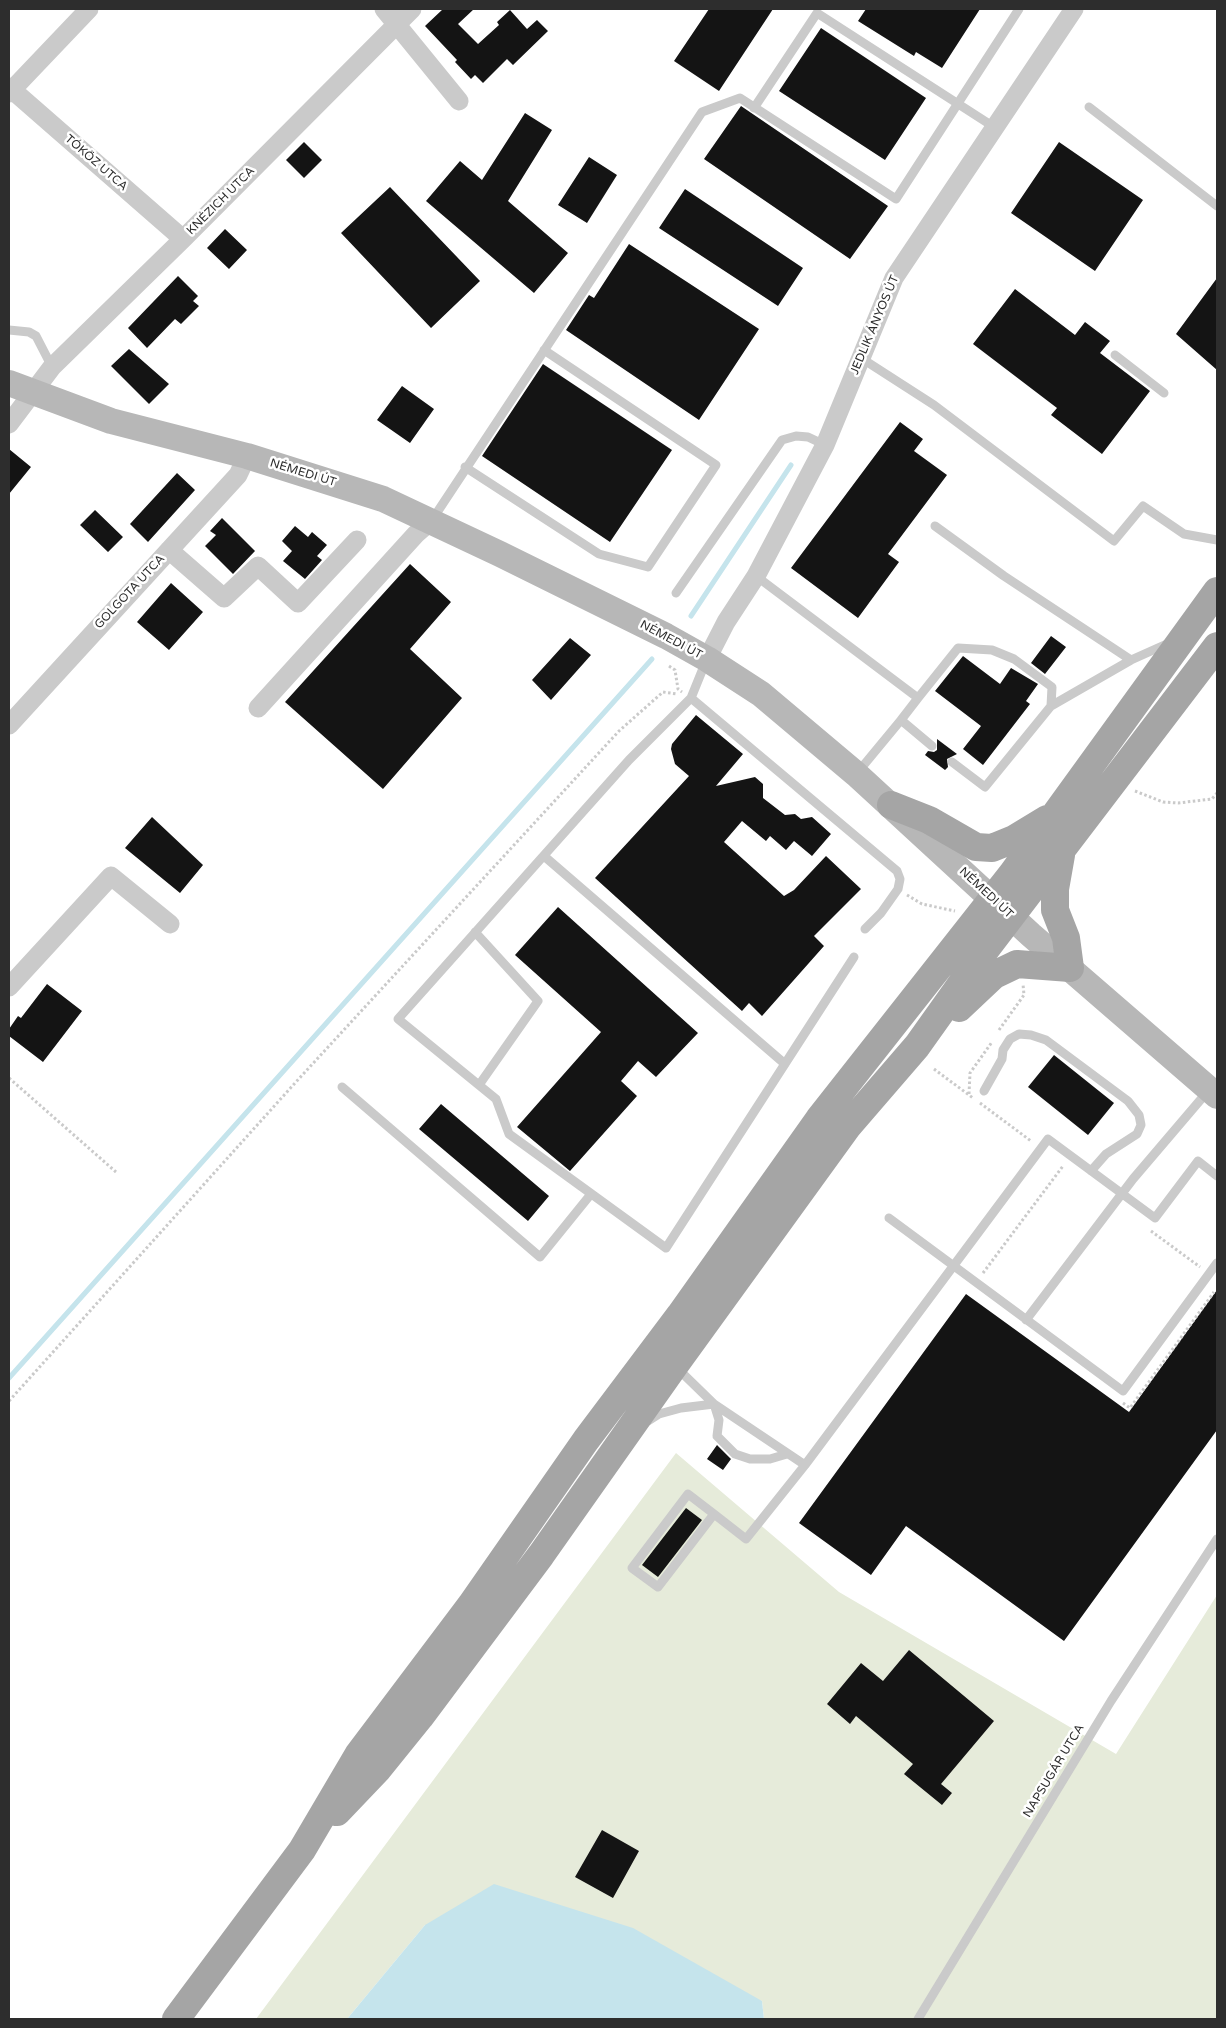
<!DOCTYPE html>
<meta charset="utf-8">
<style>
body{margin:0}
#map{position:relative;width:1226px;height:2028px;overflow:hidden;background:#fff;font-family:"Varela Round",sans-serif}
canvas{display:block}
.frame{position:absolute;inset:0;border:10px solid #2d2d2d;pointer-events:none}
</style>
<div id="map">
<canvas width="1226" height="2028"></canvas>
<div class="frame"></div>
</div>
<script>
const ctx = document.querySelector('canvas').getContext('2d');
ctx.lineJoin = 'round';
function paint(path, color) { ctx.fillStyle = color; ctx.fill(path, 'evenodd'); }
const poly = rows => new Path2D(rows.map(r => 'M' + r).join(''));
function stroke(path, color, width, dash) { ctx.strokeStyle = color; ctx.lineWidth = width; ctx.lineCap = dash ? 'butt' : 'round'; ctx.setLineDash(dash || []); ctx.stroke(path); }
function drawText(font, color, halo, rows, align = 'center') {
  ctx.font = font + ' "Varela Round",sans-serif'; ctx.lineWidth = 5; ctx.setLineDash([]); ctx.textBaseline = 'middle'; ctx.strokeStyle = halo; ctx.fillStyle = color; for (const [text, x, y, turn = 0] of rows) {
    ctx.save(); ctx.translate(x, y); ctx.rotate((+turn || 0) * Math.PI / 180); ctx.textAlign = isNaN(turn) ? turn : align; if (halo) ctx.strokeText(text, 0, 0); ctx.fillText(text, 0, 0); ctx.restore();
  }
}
paint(poly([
 [676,1453,839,1592,1116,1754,1217,1595,1217,2019,764,2019,762,2001,425,1925,347,2019,256,2019]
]), '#e6ebda');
paint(poly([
 [494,1884,633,1928,762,2001,764,2019,347,2019,425,1925]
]), '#c5e4ec');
stroke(poly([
 [691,616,791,465],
 [9,1378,652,659]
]), '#c5e4ec', 5);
paint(poly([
 [443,9,474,9,458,24,478,44,499,25,497,22,510,10,527,29,537,20,548,31,513,65,507,59,483,83,475,75,471,79,455,62,457,60,425,26],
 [709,9,773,9,719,91,674,61],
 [866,9,980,9,942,68,916,52,914,56,858,21],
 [821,28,926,98,885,160,779,91],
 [741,106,888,206,850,259,704,159],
 [525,113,552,130,508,201,568,253,534,293,426,201,460,161,482,180],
 [304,142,322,160,304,178,286,160],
 [1059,142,1143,200,1095,271,1011,213],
 [589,157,617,175,587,223,558,205],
 [390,187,480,281,431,328,341,233],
 [685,189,803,268,778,306,659,228],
 [225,229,247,250,229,269,207,248],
 [629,244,759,329,699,420,566,330,589,295,594,298],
 [178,276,198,296,193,301,199,306,181,324,175,319,147,348,128,328],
 [1217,278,1217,370,1176,334],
 [1015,289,1075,335,1085,322,1110,341,1100,353,1150,391,1102,454,1051,415,1057,408,973,344],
 [129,349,169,384,149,404,111,366],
 [543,364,672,450,610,542,482,456],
 [402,386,434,409,410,443,377,420],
 [900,422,923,439,914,451,947,475,888,554,899,562,858,618,791,568],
 [9,449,31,467,9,494],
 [177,473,195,490,148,542,130,524],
 [95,510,123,537,108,552,80,525],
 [222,518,255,551,233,574,205,546,216,535,210,531],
 [295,526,308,537,312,532,327,545,317,556,322,560,305,579,283,561,292,551,282,541],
 [410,564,451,602,410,649,462,698,383,789,285,702],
 [171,583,203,612,169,650,137,622],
 [1051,636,1066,647,1045,674,1031,663],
 [570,638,591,655,551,700,532,680],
 [963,656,1000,684,1011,668,1038,684,1026,701,1030,704,983,765,963,749,981,726,935,691],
 [696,715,743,754,716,786,755,777,763,784,763,798,785,815,795,814,801,819,812,817,831,834,812,856,794,841,786,850,770,836,766,841,742,821,724,842,784,896,794,890,826,856,861,889,814,936,824,946,762,1016,749,1003,742,1011,595,878,689,776,675,764,671,749,672,744],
 [937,739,957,754,947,759,948,767,945,770,925,755,928,751,934,752,937,750],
 [152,817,203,865,180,893,125,848],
 [558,907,698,1033,656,1077,638,1061,621,1081,637,1096,570,1171,517,1127,601,1032,515,955],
 [47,984,82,1011,43,1062,9,1036,9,1029,18,1016,21,1018],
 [1054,1055,1114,1103,1088,1135,1028,1087],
 [441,1104,549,1196,528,1221,419,1129],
 [1217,1290,1217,1430,1064,1641,906,1526,871,1575,799,1523,966,1294,1129,1412],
 [717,1445,731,1459,723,1470,707,1459],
 [686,1508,702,1520,658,1577,642,1565],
 [909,1650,994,1721,941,1784,952,1793,942,1805,904,1774,913,1764,856,1716,850,1724,827,1704,861,1663,883,1681],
 [602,1830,639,1851,613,1898,575,1877]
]), '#141414');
stroke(poly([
 [669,666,675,670,678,689,682,692],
 [1135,791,1163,802,1178,803,1212,799,1217,793],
 [907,895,922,904,955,911],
 [999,1030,1024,995,1023,984],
 [934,1069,973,1098],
 [9,1078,116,1172],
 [969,1094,970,1073,992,1042],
 [980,1103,1031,1141],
 [1151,1231,1200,1267],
 [983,1273,1063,1166],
 [9,1401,295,1083,619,731,663,692,677,694],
 [1123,1403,1130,1408,1214,1292]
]), '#cacaca', 3, [2.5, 2.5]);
stroke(poly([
 [1089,107,1217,206],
 [754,108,817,13,994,127],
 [9,330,29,332,36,336,52,367],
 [1115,355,1164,393],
 [861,358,934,405,1114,541,1143,506,1184,534,1217,540],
 [465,467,599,554,648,567,716,465,544,350],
 [432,520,702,112,740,98,896,199,1019,9],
 [935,526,1004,576,1131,660,1169,643],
 [756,576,918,698,958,648,992,650,1014,659,1052,687,1051,706,985,787,952,762],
 [676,593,782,440,796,436,808,437,825,445],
 [706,661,691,698,897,871,900,879,898,889,881,913,865,929],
 [691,698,629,760,398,1019,496,1099,509,1134,666,1248,854,957],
 [918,698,901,720,932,746],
 [1051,706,1131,660],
 [858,772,901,720],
 [544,856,785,1064],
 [475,932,538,1001,479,1085],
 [342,1087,540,1257,591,1194],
 [984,1091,1002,1059,1003,1050,1010,1039,1019,1034,1031,1035,1046,1040,1128,1101,1139,1115,1141,1125,1137,1134,1106,1154,1091,1171],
 [889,1218,1123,1391,1217,1263],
 [1026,1320,1133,1179,1208,1091],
 [676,1367,714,1404,805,1465,1048,1139,1155,1218,1198,1161,1217,1176],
 [714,1404,719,1420,717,1436,735,1454,750,1459,770,1459,787,1454],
 [648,1421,659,1414,681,1408,714,1404],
 [714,1514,688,1494,632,1568,658,1587,714,1514,746,1539,805,1465],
 [918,2019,1111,1701,1217,1539]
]), '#cacaca', 9);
stroke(poly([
 [384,9,459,101],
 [9,87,183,239],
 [9,93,89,9],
 [9,424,52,367,183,239,412,9],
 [169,550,224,598,258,566,298,603,357,540],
 [707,659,726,622,756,576,825,445,894,278,1074,9],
 [258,708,416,534,431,521],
 [9,725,238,475,247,456],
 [9,987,111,876,170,924]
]), '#cacaca', 19);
stroke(poly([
 [9,383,111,421,247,456,383,499,500,554,666,636,707,659,761,694,856,774,1031,935,1217,1096]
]), '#b7b7b7', 26);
stroke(poly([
 [891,805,929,820,976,847,992,848,1014,839,1047,819],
 [959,1008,994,975,1017,964,1070,968,1066,938,1055,910,1055,889,1061,855],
 [337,1812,378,1769,420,1717,541,1555,675,1365,848,1126,917,1046,986,949,1217,646],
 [176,2019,302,1850,358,1755,471,1605,586,1440,680,1315,819,1119,1012,874,1217,591]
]), '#a5a5a5', 28);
drawText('12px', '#2d2d2d', '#fff', [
 ["TÓKÖZ UTCA",96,163,41],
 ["KNÉZICH UTCA",221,201,-45],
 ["JEDLIK ÁNYOS ÚT",875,325,-67],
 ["NÉMEDI ÚT",303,473,17],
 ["GOLGOTA UTCA",130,592,-47],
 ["NÉMEDI ÚT",671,640,28],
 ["NÉMEDI ÚT",986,893,43],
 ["NAPSUGÁR UTCA",1054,1771,-59]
]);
</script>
